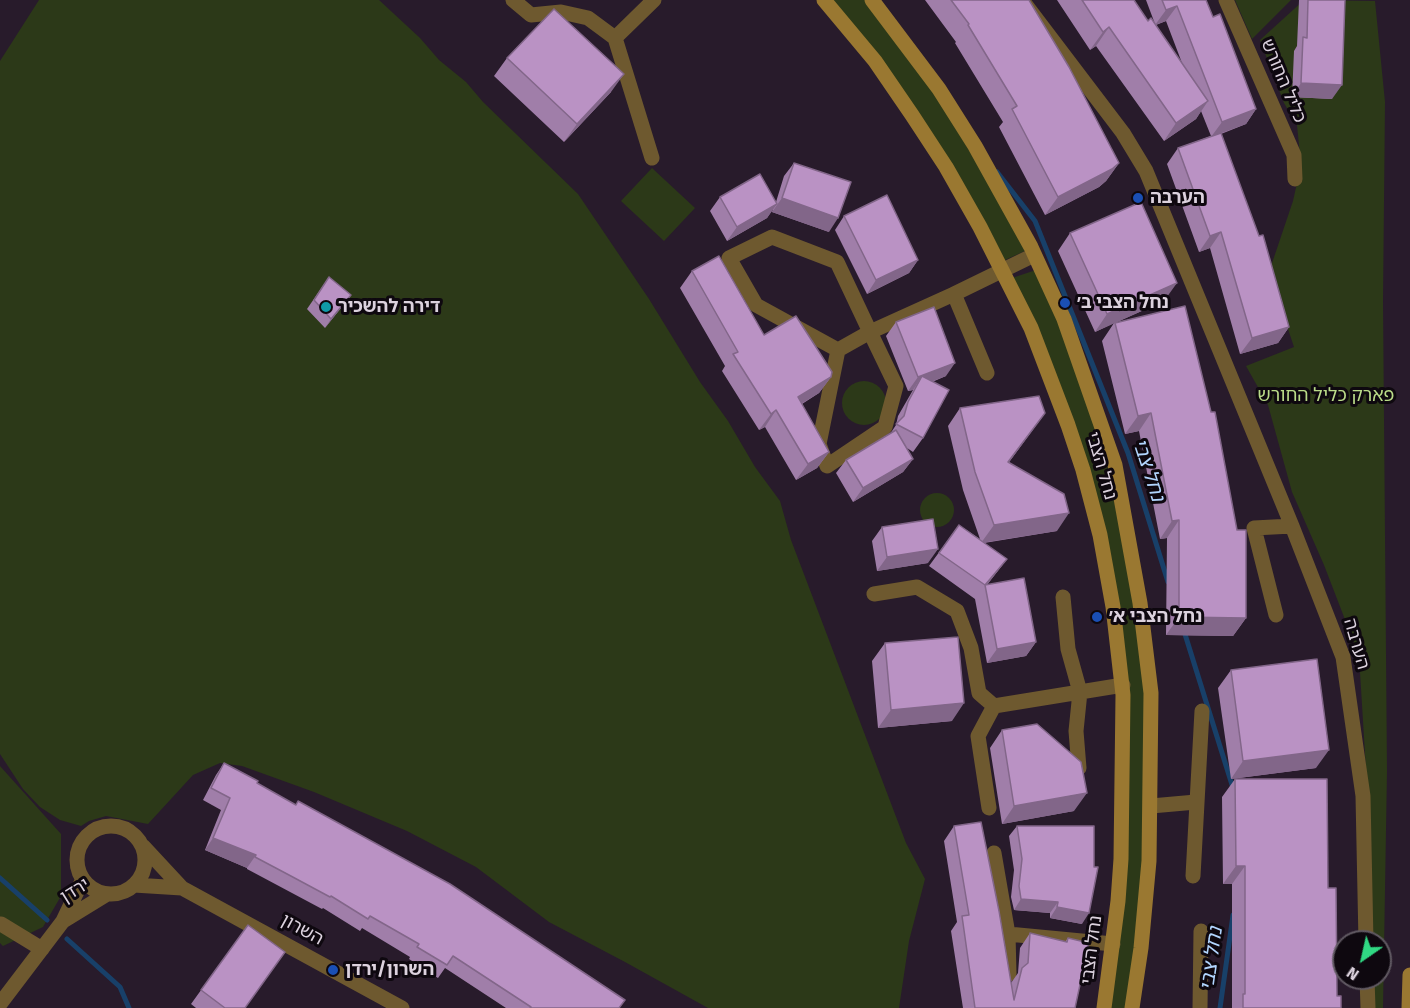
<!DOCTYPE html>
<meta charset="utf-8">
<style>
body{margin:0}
#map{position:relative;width:1410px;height:1008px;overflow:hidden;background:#281b2b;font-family:"Fira Sans",sans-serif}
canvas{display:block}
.north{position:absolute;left:1332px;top:930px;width:60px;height:60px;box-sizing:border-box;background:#0e080f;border:2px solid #605962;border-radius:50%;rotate:214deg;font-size:16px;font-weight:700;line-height:24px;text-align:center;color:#dcd2de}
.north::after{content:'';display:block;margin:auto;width:21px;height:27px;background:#30d883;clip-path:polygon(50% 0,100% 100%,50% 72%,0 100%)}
</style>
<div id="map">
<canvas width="1410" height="1008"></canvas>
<div class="north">N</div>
</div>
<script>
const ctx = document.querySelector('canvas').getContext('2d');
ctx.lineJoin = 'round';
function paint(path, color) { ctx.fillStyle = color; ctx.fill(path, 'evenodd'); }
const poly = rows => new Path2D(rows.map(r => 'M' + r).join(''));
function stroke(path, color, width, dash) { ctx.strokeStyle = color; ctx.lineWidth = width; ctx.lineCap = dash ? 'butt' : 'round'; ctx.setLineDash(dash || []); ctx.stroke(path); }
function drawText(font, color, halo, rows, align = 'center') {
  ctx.font = font + ' "Fira Sans","Noto Sans Hebrew",sans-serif'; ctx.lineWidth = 6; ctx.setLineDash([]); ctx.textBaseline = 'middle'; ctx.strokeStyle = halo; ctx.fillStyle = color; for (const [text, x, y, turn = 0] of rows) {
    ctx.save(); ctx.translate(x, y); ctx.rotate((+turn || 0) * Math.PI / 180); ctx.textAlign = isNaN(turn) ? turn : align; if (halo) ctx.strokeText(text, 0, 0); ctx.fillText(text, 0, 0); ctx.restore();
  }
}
paint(poly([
 [39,0,379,0,420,38,439,60,466,82,483,102,578,194,649,299,700,382,728,421,755,467,780,501,791,540,906,843,925,879,909,941,899,1008,708,1008,625,962,549,922,476,867,407,831,314,792,242,766,220,763,193,775,148,824,106,816,89,821,81,826,60,820,40,807,23,789,0,754,0,61],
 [831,0,869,0,912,56,1029,249,1003,261],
 [1235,0,1291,0,1252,39],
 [1304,0,1375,1,1385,102,1383,301,1387,771,1383,1008,1369,1008,1369,978,1380,978,1380,942,1369,942,1366,770,1359,656,1324,565,1292,492,1268,405,1246,366,1294,347,1269,272,1293,201,1301,165,1297,125,1284,103,1260,40],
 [652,168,695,208,664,241,621,201],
 [1039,269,1098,421,1146,655,1148,812,1130,1008,1106,1008,1126,740,1093,497,1012,278],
 '842 403a22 22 0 1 1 44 0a22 22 0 1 1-44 0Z',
 '920 510a17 17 0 1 1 34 0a17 17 0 1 1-34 0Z',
 [0,766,61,834,61,896,43,927,3,946,0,943]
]), '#2c3918');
stroke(poly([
 [997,172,1035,221,1128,453,1168,582],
 [1184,631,1233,788],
 [0,878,47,920],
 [67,939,120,987,129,1008],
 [1220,1008,1233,915]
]), '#184069', 5);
stroke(poly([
 [513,0,531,15,561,12,588,18,615,38,652,158],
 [1022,0,1123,133,1146,171,1292,526,1343,657,1363,796,1366,942],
 [1226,0,1294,155,1295,179],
 [615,38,654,0],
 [954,294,987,373],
 [838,350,756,305,729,258,772,237,837,262,870,332,896,386,885,427,827,466,819,444,838,350,870,332,954,294,1034,255],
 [874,594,917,587,957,611,971,648,979,693,994,706,1123,685],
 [1063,597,1068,649,1080,692,1076,731,1079,768],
 [1276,615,1254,528,1292,526],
 [1151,806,1196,802],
 [989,808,978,736,994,706],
 '77 860a34 34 0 1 1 68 0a34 34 0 1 1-68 0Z',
 [143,846,182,888,402,1008],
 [994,853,1008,934,1009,974],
 [1193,876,1202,711],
 [134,885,182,888],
 [63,921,107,894],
 [1,924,42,949],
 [1008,934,1113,944],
 [1367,978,1368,1008],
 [0,1004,63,921,83,879],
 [1200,1008,1201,931]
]), '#6e592f', 15);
stroke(poly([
 [824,0,875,61,912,115,946,167,980,227,1031,328,1068,425,1083,470,1100,535,1113,607,1123,695,1121,859,1118,901,1104,1008],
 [872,0,939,89,975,146,1031,247,1064,319,1115,465,1140,603,1151,693,1149,861,1141,948,1132,1008],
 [1409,1008,1410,975]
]), '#9a7831', 15);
paint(poly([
 [925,0,1029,0,1119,163,1106,181,1099,187,1045,215,999,127,1003,122,955,43,956,42],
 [1057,0,1134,0,1148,21,1155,24,1146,0,1206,0,1213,17,1256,109,1246,124,1221,134,1289,327,1278,343,1240,354,1210,248,1199,252,1167,164,1178,148,1211,136,1201,111,1196,119,1164,141,1096,46,1090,50],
 [1166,21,1182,63,1156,25],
 [1299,0,1345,0,1332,99,1292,97,1294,51,1297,46],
 [507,58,611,92,564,142,494,76],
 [794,163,829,232,772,212,773,209,767,218,727,241,710,211,720,197,776,202,784,176],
 [844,216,918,260,909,273,867,294,835,230],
 [1070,233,1164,301,1117,322,1246,618,1233,636,1166,635,1167,538,1160,539,1139,431,1125,434,1102,341,1114,323,1095,332,1058,251],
 [692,271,764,335,831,377,819,393,802,404,829,452,817,468,796,480,765,427,759,430,722,371,725,366,680,288],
 [329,277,344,304,325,328,307,309],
 [896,322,946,376,932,382,923,438,913,452,907,448,913,459,903,472,853,502,836,473,846,460,890,434,896,425,898,416,913,390,908,391,886,336],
 [960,408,1045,413,1009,462,1057,531,984,543,1007,559,987,585,1036,642,1026,656,987,663,975,599,929,566,959,525,980,539,963,490,948,426],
 [882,527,928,563,877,571,872,541],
 [885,643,952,721,878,728,872,661],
 [1231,670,1316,768,1231,779,1218,688],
 [1002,730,1074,811,1002,824,990,748],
 [224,763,257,783,619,1008,506,1008,445,968,438,978,409,959,410,957,362,928,360,931,323,908,322,909,247,869,247,868,205,850,221,810,203,800,216,775],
 [1235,779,1328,888,1337,996,1341,1008,1232,1008,1232,884,1223,884,1222,797],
 [954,826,1011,983,1018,973,1020,948,1030,933,1065,942,1068,938,1075,1008,963,1008,951,931,957,922,944,841],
 [1017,826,1082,924,1050,918,1050,913,1014,910,1011,897,1014,870,1009,836],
 [248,925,246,1008,196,1008,191,1004]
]), '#a07ea9');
paint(poly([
 [1177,6,1166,21,1155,25,1166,10],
 [1109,27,1096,46,1090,50,1103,32],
 [624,74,611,92,564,142,577,124],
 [1301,83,1342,85,1332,99,1292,97],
 [1208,101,1196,119,1164,141,1176,123],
 [1256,109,1246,124,1211,137,1222,122],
 [1119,163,1106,181,1099,187,1045,215,1058,197],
 [782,198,838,218,829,232,772,212],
 [777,204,767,218,727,241,737,227],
 [1221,232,1210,248,1199,252,1210,236],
 [918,260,909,273,867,294,876,280],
 [1177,283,1164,301,1095,332,1107,314],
 [351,295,344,304,325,328,331,319],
 [1289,327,1278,343,1240,354,1252,338],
 [955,363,946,376,915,388,922,376,913,390,908,391,918,377],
 [831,377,819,393,786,413,798,397],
 [776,410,765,427,759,430,771,414],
 [1045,413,1032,431,996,480,1008,462],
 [1151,413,1139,431,1125,434,1138,416],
 [829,452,817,468,796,480,808,464],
 [913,459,903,472,853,502,863,488],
 [1069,513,1057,531,981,543,994,525],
 [1179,520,1167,538,1160,539,1172,521],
 [938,549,928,563,877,571,887,557],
 [1007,559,997,572,985,587,985,585],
 [1179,617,1246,618,1233,636,1166,635],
 [1036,642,1026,656,987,663,997,649],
 [964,703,952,721,878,728,891,710],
 [1329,750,1316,768,1231,779,1243,761],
 [1087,793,1074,811,1002,824,1014,806],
 [213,838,256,855,247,868,205,850],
 [1236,866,1245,866,1232,884,1223,884],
 [1021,899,1058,902,1050,913,1014,910],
 [1057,907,1089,913,1082,924,1050,918]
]), '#826689');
const building = poly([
 [951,0,1029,0,1069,67,1119,163,1112,169,1058,197,1012,109,1017,106,968,25,969,24,951,0],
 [1082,0,1134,0,1148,21,1151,18,1208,101,1176,123,1109,27,1103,32,1082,0],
 [1162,0,1206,0,1213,17,1220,14,1256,109,1222,122,1177,6,1166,10,1162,0],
 [1308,0,1345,0,1342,85,1301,83,1303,37,1307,38,1308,0],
 [554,9,624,74,577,124,507,58,554,9],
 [1221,133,1259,236,1263,235,1289,327,1252,338,1221,232,1210,236,1178,148,1221,133],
 [794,163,851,182,838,218,782,198,794,163],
 [760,174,777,204,737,227,720,197,760,174],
 [887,195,918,260,876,280,844,216,887,195],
 [1141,202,1177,283,1107,314,1070,233,1141,202],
 [719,256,764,335,796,316,832,372,831,377,798,397,829,452,808,464,776,410,771,414,733,354,738,352,692,271,719,256],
 [329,277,351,295,331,319,314,300,329,277],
 [1185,306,1211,412,1215,412,1237,530,1246,530,1246,618,1179,617,1179,520,1172,521,1151,413,1138,416,1115,323,1185,306],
 [934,307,955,363,918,377,896,322,934,307],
 [922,376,949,390,923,438,896,424,904,416,908,402,922,376],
 [1039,396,1045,413,1008,462,1064,494,1069,513,994,525,975,472,960,408,1039,396],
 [896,430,913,459,863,488,846,460,896,430],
 [933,519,938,549,887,557,882,527,933,519],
 [959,525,1007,559,985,585,939,553,959,525],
 [1024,578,1036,642,997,649,985,585,1024,578],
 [958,637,964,703,891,710,885,643,958,637],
 [1317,659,1329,750,1243,761,1231,670,1317,659],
 [1037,724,1081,762,1087,793,1014,806,1002,730,1037,724],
 [224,763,258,781,257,783,296,805,298,801,450,884,625,1000,619,1008,530,1008,531,1007,453,956,447,965,417,947,419,944,370,916,368,919,331,896,330,897,289,875,255,857,256,855,213,838,230,798,211,788,224,763],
 [1235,779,1327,779,1328,888,1336,888,1337,996,1341,996,1341,1008,1243,1008,1243,994,1245,994,1245,866,1236,866,1235,779],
 [981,822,999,911,1014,1000,1022,968,1028,963,1030,933,1067,942,1068,938,1089,943,1075,1008,975,1008,962,916,969,915,954,826,981,822],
 [1017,826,1094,826,1094,867,1098,867,1089,913,1057,907,1058,902,1021,899,1019,886,1022,859,1017,826],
 [248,925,285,952,245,1008,225,1008,201,990,248,925]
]);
paint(building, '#ba92c4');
stroke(building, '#826689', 1.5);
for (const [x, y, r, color] of [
 [1138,198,6,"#1a4fb4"],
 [1065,303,6,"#1a4fb4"],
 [326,307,6,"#0f9aa8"],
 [1097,617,6,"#1a4fb4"],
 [333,970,6,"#1a4fb4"]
]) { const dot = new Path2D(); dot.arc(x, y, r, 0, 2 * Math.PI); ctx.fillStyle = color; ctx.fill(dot); stroke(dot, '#0e080f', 2); }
drawText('18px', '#dcd2de', '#0e080f', [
 ["כליל החורש",1283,81,67],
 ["נחל הצבי",1101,466,74],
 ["הערבה",1356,644,74],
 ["ירדן",75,891,-32],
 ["השרון",302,930,29],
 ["נחל הצבי",1092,950,-83]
]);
drawText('bold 18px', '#dcd2de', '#0e080f', [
 ["הערבה",1150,198],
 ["נחל הצבי ב׳",1077,303],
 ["דירה להשכיר",338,307],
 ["נחל הצבי א׳",1109,617],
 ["השרון/ירדן",345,970]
], 'left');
drawText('18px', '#badb88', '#0e080f', [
 ["פארק כליל החורש",1326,396]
]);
drawText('italic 20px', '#b1d5fe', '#0e080f', [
 ["נחל צבי",1148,470,72],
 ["נחל צבי",1212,959,-82]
]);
</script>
